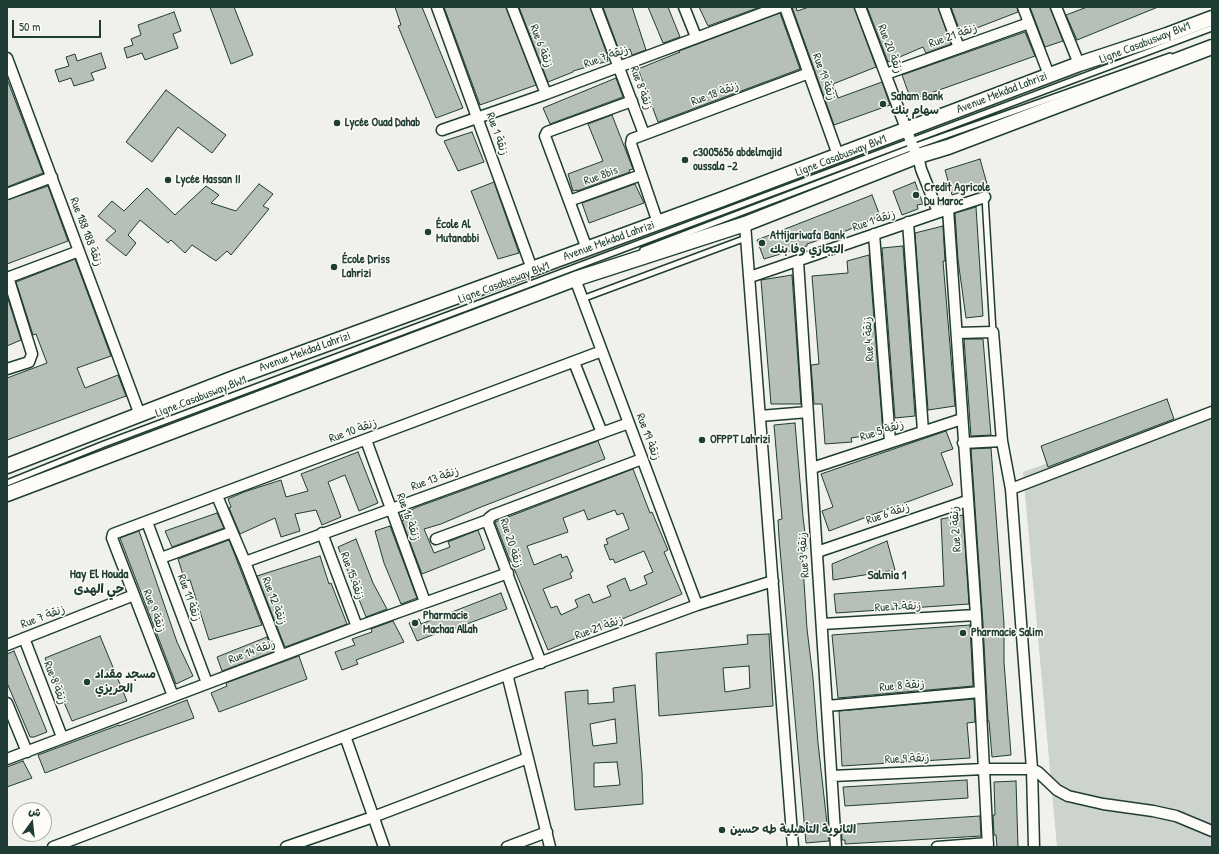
<!DOCTYPE html>
<meta charset="utf-8">
<style>
body{margin:0}
#map{position:relative;width:1219px;height:854px;overflow:hidden;background:#f0f1eb;font-family:"Patrick Hand","Playpen Sans Arabic",sans-serif}
canvas{display:block}
.frame{position:absolute;inset:0;border:8px solid #1f3d34;pointer-events:none}
.north{position:absolute;left:12px;top:802px;width:40px;height:40px;box-sizing:border-box;background:#fdfcf7;border:1px solid #a4b0a9;border-radius:50%;rotate:15deg;font-size:11px;font-weight:700;line-height:16px;text-align:center;color:#1f3d34}
.north::after{content:'';display:block;margin:auto;width:14px;height:18px;background:#1f3d34;clip-path:polygon(50% 0,100% 100%,50% 72%,0 100%)}
.scale{position:absolute;left:12px;top:20px;width:89px;height:18px;box-sizing:border-box;border:2px solid #1f3d34;border-top:0;padding-left:5px;font-size:12px;line-height:14px;white-space:nowrap;color:#1f3d34;-webkit-text-stroke:3px #fdfcf7;paint-order:stroke}
</style>
<div id="map">
<canvas width="1219" height="854"></canvas>
<div class="frame"></div>
<div class="north">ش</div>
<div class="scale">50 m</div>
</div>
<script>
const ctx = document.querySelector('canvas').getContext('2d');
ctx.lineJoin = 'round';
function paint(path, color) { ctx.fillStyle = color; ctx.fill(path, 'evenodd'); }
const poly = rows => new Path2D(rows.map(r => 'M' + r).join(''));
function stroke(path, color, width, dash) { ctx.strokeStyle = color; ctx.lineWidth = width; ctx.lineCap = dash ? 'butt' : 'round'; ctx.setLineDash(dash || []); ctx.stroke(path); }
function drawText(font, color, halo, rows, align = 'center') {
  ctx.font = font + ' "Patrick Hand","Playpen Sans Arabic",sans-serif'; ctx.lineWidth = 3; ctx.setLineDash([]); ctx.textBaseline = 'middle'; ctx.strokeStyle = halo; ctx.fillStyle = color; for (const [text, x, y, turn = 0] of rows) {
    ctx.save(); ctx.translate(x, y); ctx.rotate((+turn || 0) * Math.PI / 180); ctx.textAlign = isNaN(turn) ? turn : align; if (halo) ctx.strokeText(text, 0, 0); ctx.fillText(text, 0, 0); ctx.restore();
  }
}
paint(poly([
 [1212,405,1212,847,1057,847,1023,472]
]), '#cdd3cd');
const building = poly([
 [210,7,234,7,253,55,231,64,210,7],
 [395,7,422,7,463,108,436,118,398,26,401,25,395,7],
 [444,7,506,7,536,85,480,105,444,7],
 [519,7,590,7,608,57,607,58,608,61,573,71,573,72,548,82,519,7],
 [603,7,632,7,646,50,632,55,630,49,620,53,603,7],
 [648,7,668,7,680,37,663,43,648,7],
 [699,7,760,7,708,26,699,7],
 [792,7,796,7,797,11,809,7,854,7,876,67,833,84,838,98,882,82,890,105,834,125,792,7],
 [867,7,938,7,951,44,926,53,923,47,888,62,867,7],
 [951,7,1017,7,1018,12,961,34,951,7],
 [1030,7,1050,7,1063,41,1045,47,1030,7],
 [1087,7,1158,7,1077,40,1066,15,1087,7],
 [174,12,181,31,173,34,178,48,145,60,142,53,127,58,124,48,133,45,131,39,141,35,138,25,174,12],
 [780,13,800,69,658,122,638,69,680,52,679,51,780,13],
 [1025,32,1035,56,911,100,902,75,1025,32],
 [101,53,106,68,91,73,94,80,74,86,71,78,59,82,55,70,69,66,66,57,75,54,77,61,101,53],
 [616,78,623,97,550,124,543,108,616,78],
 [7,79,43,173,7,187,7,79],
 [166,90,226,135,212,153,178,127,152,162,126,142,166,90],
 [612,115,633,169,629,170,630,172,577,191,577,190,573,191,568,174,603,161,588,124,612,115],
 [472,132,484,162,458,171,444,141,472,132],
 [980,159,987,184,952,195,945,170,980,159],
 [494,182,519,253,498,259,471,191,494,182],
 [915,182,923,204,917,205,918,209,902,215,893,191,915,182],
 [259,184,273,194,263,206,269,209,231,255,227,251,216,261,192,245,185,253,171,240,168,243,140,220,128,235,136,243,126,256,106,240,116,231,98,216,112,201,124,211,147,188,175,215,206,186,219,195,211,203,236,211,259,184],
 [635,184,644,203,589,223,582,203,635,184],
 [48,186,68,241,7,264,7,200,48,186],
 [872,195,880,216,846,231,807,244,807,246,764,259,757,240,872,195],
 [976,207,983,316,966,318,958,260,955,213,976,207],
 [943,226,945,261,943,261,955,406,928,410,915,233,943,226],
 [903,246,915,416,895,418,882,248,903,246],
 [869,255,883,433,851,438,852,442,825,444,822,404,814,404,811,365,819,364,812,276,848,273,847,261,869,255],
 [75,259,111,356,77,368,85,388,118,375,126,396,7,440,7,378,47,363,36,334,33,335,16,282,75,259],
 [792,275,801,404,771,404,761,280,792,275],
 [7,296,21,340,7,346,7,296],
 [964,339,983,339,991,435,971,436,964,339],
 [1167,399,1174,419,1048,467,1041,446,1167,399],
 [795,423,803,517,807,549,802,550,807,629,813,678,818,743,829,841,806,843,779,538,778,520,782,519,774,425,795,423],
 [946,431,953,449,941,453,953,485,829,531,822,511,833,507,821,474,946,431],
 [598,441,605,459,481,507,441,524,424,529,434,553,450,547,448,542,478,530,485,549,422,574,402,521,404,520,401,515,417,507,456,493,598,441],
 [991,448,1004,624,1004,662,1011,755,992,757,989,721,988,721,983,624,971,449,991,448],
 [358,452,378,503,359,511,345,475,328,482,341,517,322,525,316,510,295,514,300,531,281,537,275,518,240,534,229,508,231,507,228,499,244,492,281,480,286,497,308,491,301,474,358,452],
 [633,469,650,513,652,512,668,550,664,552,682,594,548,650,511,561,510,561,495,522,633,469],
 [584,510,588,520,615,510,617,515,623,513,629,529,606,539,608,544,604,545,610,560,613,559,615,563,644,551,653,572,644,576,647,584,630,591,625,578,607,586,611,596,593,603,589,594,575,600,578,607,561,615,557,606,551,608,543,589,572,578,570,573,573,571,567,556,562,558,561,554,534,565,527,546,568,532,563,518,584,510],
 [217,513,224,528,172,547,165,531,217,513],
 [963,515,969,604,836,613,834,594,944,586,941,519,963,515],
 [390,526,417,598,401,604,384,563,375,531,390,526],
 [139,531,177,642,193,676,176,684,120,538,139,531],
 [356,539,373,583,387,609,366,617,338,547,356,539],
 [229,540,262,625,209,640,190,580,185,581,178,559,229,540],
 [887,541,895,570,833,580,832,564,887,541],
 [320,556,329,584,331,583,347,624,285,647,257,576,320,556],
 [501,593,507,609,440,634,440,632,417,641,409,623,419,619,421,624,501,593],
 [393,621,404,642,356,660,358,664,342,670,335,652,355,645,352,639,372,632,371,629,393,621],
 [970,625,973,686,838,698,832,635,970,625],
 [769,634,773,706,659,716,656,653,748,644,747,635,769,634],
 [749,666,750,688,725,692,723,668,749,666],
 [100,636,127,701,72,721,45,658,100,636],
 [267,637,273,652,222,671,217,657,267,637],
 [14,651,47,732,34,737,30,737,7,683,7,654,14,651],
 [299,656,307,679,219,712,211,693,227,686,226,683,299,656],
 [635,685,642,772,643,804,575,810,565,692,588,690,588,704,614,702,613,688,635,685],
 [615,719,617,743,593,746,590,724,615,719],
 [617,762,620,785,594,787,594,763,617,762],
 [974,699,975,722,967,723,970,758,842,766,839,711,974,699],
 [187,700,194,718,124,743,45,773,38,755,119,725,119,726,187,700],
 [23,761,32,778,7,787,7,767,23,761],
 [967,780,968,798,845,806,843,787,967,780],
 [1016,781,1018,847,997,847,996,835,994,835,993,815,995,815,994,782,1016,781],
 [980,816,981,836,845,844,845,840,842,840,841,825,980,816]
]);
paint(building, '#b6bfb8');
stroke(building, '#1f3d34', 1);
const lane = poly([
 [985,197,993,332],
 [643,250,913,147,1170,56],
 [582,299,746,238],
 [7,483,104,444,1212,28]
]);
const street = poly([
 [437,7,532,269],
 [512,7,546,94],
 [596,7,644,134],
 [684,7,696,37],
 [785,7,838,155],
 [860,7,913,147,918,156,921,169,938,212],
 [944,7,959,48],
 [1023,7,1049,75],
 [1056,7,1079,64],
 [7,58,140,415],
 [886,74,1029,23],
 [442,130,546,94,779,7],
 [7,194,52,177],
 [569,201,641,175],
 [948,209,976,615,988,847],
 [908,222,923,431],
 [658,223,631,144,632,139,809,73],
 [745,224,793,847],
 [874,234,890,442],
 [587,249,545,136,547,132,632,101],
 [798,261,836,847],
 [750,277,948,209,985,197],
 [7,278,79,251],
 [575,279,697,605],
 [957,333,993,332,1002,441,1011,489],
 [574,362,602,433],
 [7,369,29,362,32,354,8,277],
 [760,416,808,412],
 [366,440,425,602],
 [963,443,1002,441],
 [812,468,962,419],
 [217,496,245,562],
 [147,522,207,683],
 [322,533,357,627],
 [436,539,488,520],
 [817,552,967,501],
 [161,558,232,532],
 [822,624,976,615],
 [24,638,62,737],
 [7,645,134,595],
 [281,655,245,562,629,423],
 [541,663,488,523,489,518,493,515,642,459],
 [510,674,508,678,550,847],
 [173,696,112,538,113,534,602,351],
 [7,703,27,752],
 [827,706,980,692],
 [345,736,384,847],
 [7,759,357,627,508,573],
 [832,776,984,769,1032,769,1038,772,1057,790,1068,796,1103,804,1153,811,1176,816,1212,831],
 [53,847,514,672,697,605,773,581],
 [286,847,373,817,528,758],
 [507,847,547,832],
 [937,847,988,843],
 [1034,847,1032,769,1011,489,1212,412]
]);
const secondary = poly([
 [7,466,234,378,720,200,1079,64,1167,35,1212,18],
 [7,494,575,279,745,224,918,156,948,147,1212,47]
]);
stroke(lane, '#1f3d34', 8);
stroke(street, '#1f3d34', 13);
stroke(secondary, '#1f3d34', 17);
stroke(lane, '#fdfcf7', 5);
stroke(street, '#fdfcf7', 10);
stroke(secondary, '#fdfcf7', 14);
for (const [x, y, r, color] of [
 [883,104,4,"#1f3d34"],
 [337,123,4,"#1f3d34"],
 [685,160,4,"#1f3d34"],
 [168,180,4,"#1f3d34"],
 [916,195,4,"#1f3d34"],
 [428,232,4,"#1f3d34"],
 [762,243,4,"#1f3d34"],
 [334,267,4,"#1f3d34"],
 [702,440,4,"#1f3d34"],
 [415,623,4,"#1f3d34"],
 [963,633,4,"#1f3d34"],
 [87,682,4,"#1f3d34"],
 [722,830,4,"#1f3d34"]
]) { const dot = new Path2D(); dot.arc(x, y, r, 0, 2 * Math.PI); ctx.fillStyle = color; ctx.fill(dot); stroke(dot, '#fdfcf7', 1.5); }
drawText('12px', '#1f3d34', '#fdfcf7', [
 ["Rue 21 زنقة",953,36,-20],
 ["Ligne Casabusway BW1",1145,43,-21],
 ["Rue 6 زنقة",541,46,69],
 ["Rue 20 زنقة",890,49,69],
 ["Rue 7 زنقة",606,57,-20],
 ["Rue 19 زنقة",824,77,70],
 ["Rue 8 زنقة",641,88,70],
 ["Avenue Mekdad Lahrizi",1002,93,-21],
 ["Rue 18 زنقة",715,94,-20],
 ["Rue 1 زنقة",497,134,70],
 ["Ligne Casabusway BW1",841,156,-21],
 ["Rue 8bis",601,176,-20],
 ["Rue 1 زنقة",874,221,-19],
 ["Rue 188 زنقة 188",86,232,69],
 ["Avenue Mekdad Lahrizi",609,241,-20],
 ["Ligne Casabusway BW1",504,283,-21],
 ["Rue 4 زنقة",869,339,-94],
 ["Avenue Mekdad Lahrizi",305,352,-20],
 ["Ligne Casabusway BW1",201,397,-21],
 ["Rue 10 زنقة",353,431,-20],
 ["Rue 5 زنقة",882,431,-18],
 ["Rue 19 زنقة",648,437,69],
 ["Rue 13 زنقة",435,479,-20],
 ["Rue 6 زنقة",888,514,-19],
 ["Rue 16 زنقة",408,517,70],
 ["Rue 2 زنقة",956,529,-94],
 ["Rue 20 زنقة",511,543,72],
 ["Rue 3 زنقة",804,555,-94],
 ["Rue 15 زنقة",352,576,70],
 ["Rue 11 زنقة",189,598,70],
 ["Rue 12 زنقة",274,601,69],
 ["Rue 7 زنقة",898,607,-3],
 ["Rue 9 زنقة",154,611,69],
 ["Rue 7 زنقة",43,617,-21],
 ["Rue 21 زنقة",599,628,-20],
 ["Rue 14 زنقة",252,652,-21],
 ["Rue 8 زنقة",55,683,69],
 ["Rue 8 زنقة",902,686,-5],
 ["Rue 9 زنقة",907,759,-3]
]);
drawText('bold 12px', '#1f3d34', '#fdfcf7', [
 ["Saham Bank",891,97],
 ["سهام بنك",891,111],
 ["Lycée Ouad Dahab",345,123],
 ["c3005656 abdelmajid",693,153],
 ["oussala -2",693,167],
 ["Lycée Hassan II",176,180],
 ["Credit Agricole",924,188],
 ["Du Maroc",924,202],
 ["École Al",436,225],
 ["Mutanabbi",436,239],
 ["Attijariwafa Bank",770,236],
 ["التجاري وفا بنك",770,250],
 ["École Driss",342,260],
 ["Lahrizi",342,274],
 ["OFPPT Lahrizi",710,440],
 ["Pharmacie",423,616],
 ["Machaa Allah",423,630],
 ["Pharmacie Salim",971,633],
 ["مسجد مقداد",95,675],
 ["الحريزي",95,689],
 ["الثانوية التأهيلية طه حسين",730,830]
], 'left');
drawText('bold 13px', '#1f3d34', '#fdfcf7', [
 ["Hay El Houda",99,575],
 ["حي الهدى",99,590],
 ["Salmia 1",887,576]
]);
</script>
